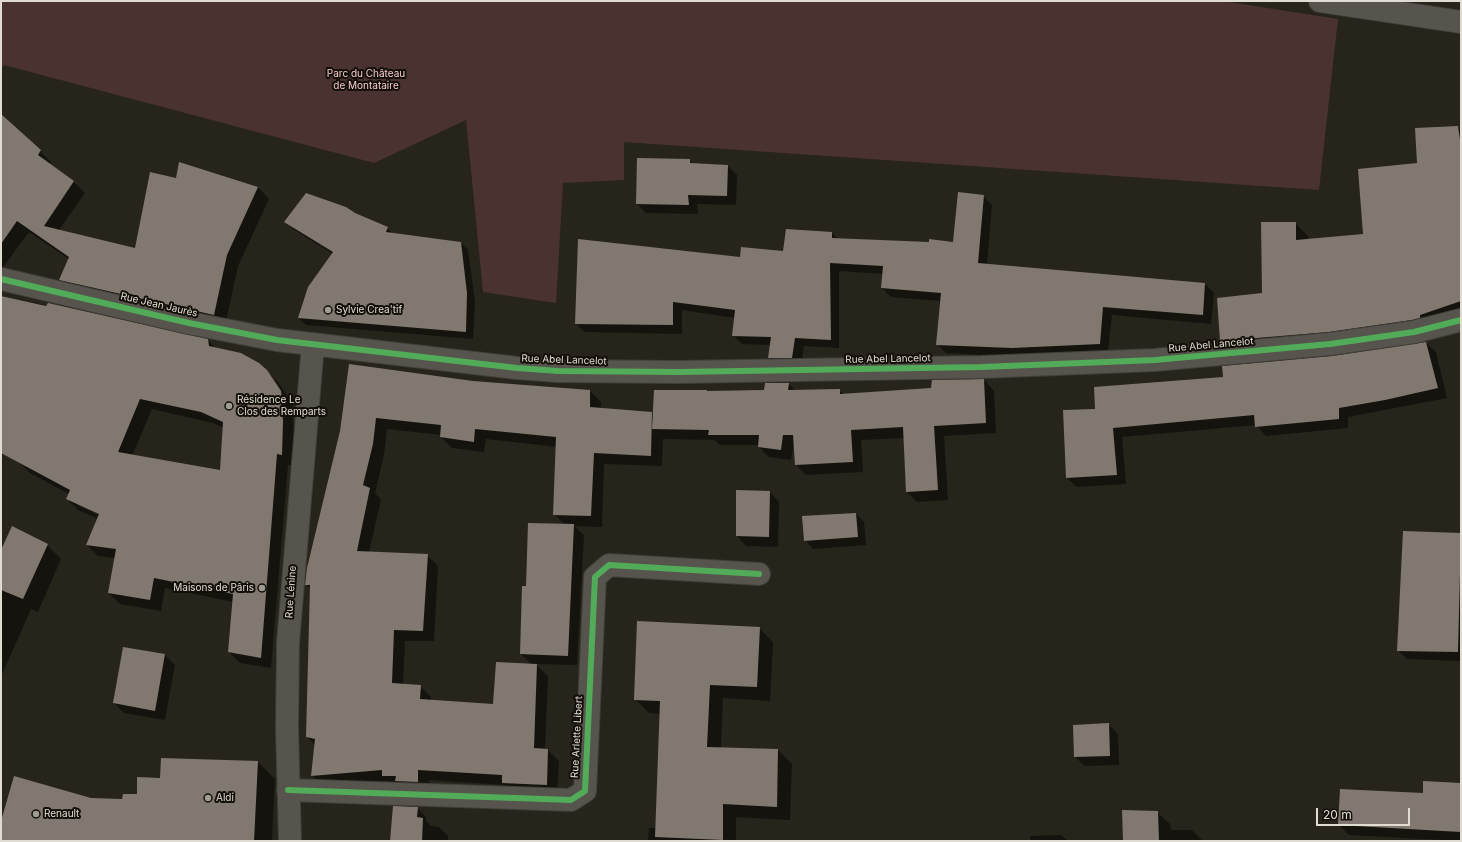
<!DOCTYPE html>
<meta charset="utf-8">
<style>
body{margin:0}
#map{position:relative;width:1462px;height:842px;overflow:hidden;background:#27241b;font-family:Inter,sans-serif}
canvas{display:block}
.frame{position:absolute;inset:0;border:2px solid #e0dcd2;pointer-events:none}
.scale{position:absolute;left:1316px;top:808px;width:94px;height:18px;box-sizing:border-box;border:2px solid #e0dcd2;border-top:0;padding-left:5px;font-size:12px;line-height:14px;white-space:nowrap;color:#e0dcd2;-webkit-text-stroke:3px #120f08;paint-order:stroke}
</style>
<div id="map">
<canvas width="1462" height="842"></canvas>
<div class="frame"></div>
<div class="scale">20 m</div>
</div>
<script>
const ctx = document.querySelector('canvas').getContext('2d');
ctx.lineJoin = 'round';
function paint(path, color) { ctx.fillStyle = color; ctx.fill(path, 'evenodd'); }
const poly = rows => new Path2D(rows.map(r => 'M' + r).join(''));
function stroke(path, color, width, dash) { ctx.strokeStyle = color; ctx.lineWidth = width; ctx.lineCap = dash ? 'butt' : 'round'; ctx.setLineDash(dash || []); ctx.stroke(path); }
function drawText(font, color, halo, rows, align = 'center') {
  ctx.font = font + ' Inter,sans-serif'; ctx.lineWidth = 4; ctx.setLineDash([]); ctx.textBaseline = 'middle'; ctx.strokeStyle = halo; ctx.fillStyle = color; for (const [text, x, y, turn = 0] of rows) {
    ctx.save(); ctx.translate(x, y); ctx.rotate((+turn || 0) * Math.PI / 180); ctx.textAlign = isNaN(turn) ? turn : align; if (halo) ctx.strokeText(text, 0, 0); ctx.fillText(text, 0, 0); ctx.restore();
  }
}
paint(poly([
 [1,1,1223,1,1338,19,1319,190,624,142,624,180,563,183,556,303,483,292,466,120,374,163,4,65,1,69]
]), '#4a3230');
paint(poly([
 [1,121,40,151,51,162,50,165,74,182,85,193,59,230,136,250,177,179,179,164,258,187,269,199,238,266,225,326,71,290,60,279,69,259,29,232,1,270],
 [1458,127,1461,130,1461,318,1234,354,1221,341,1218,299,1263,294,1295,223,1308,236,1308,240,1364,235,1418,164],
 [689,160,694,165,728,166,737,175,736,205,697,204,698,214,646,213,637,204],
 [983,196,992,205,987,265,1205,284,1214,293,1211,324,1112,315,1108,352,1021,357,946,353,937,344,941,301,891,297,882,288,884,274,839,271,839,348,804,346,801,366,778,367,769,358,771,345,742,344,733,335,735,318,682,310,682,334,585,332,576,324,741,258,783,252,832,233,838,239,953,243],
 [354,214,387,228,393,234,461,243,468,250,475,302,473,339,306,325,299,318,333,254,293,229,286,222],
 [1,296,208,340,216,349,268,373,283,396,284,395,273,377,278,382,292,403,294,433,293,465,288,465,271,668,240,663,229,652,233,602,165,588,161,611,120,604,109,593,115,558,98,556,87,545,98,519,78,510,67,499,69,494,30,473,19,462,1,428],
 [152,409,213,423,224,428,221,471,132,456],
 [79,504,104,515,103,517,79,506],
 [1426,343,1436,352,1447,398,1348,417,1348,428,1266,436,1256,425,1122,437,1126,484,1077,487,1067,478,1096,409,1224,377,1332,357],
 [350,365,473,382,590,391,601,402,601,409,652,413,654,415,708,392,765,391,789,384,796,391,839,390,844,394,932,389,984,380,994,391,996,433,944,436,948,500,917,502,907,492,904,438,861,440,863,472,806,475,796,465,794,441,791,460,769,457,759,447,759,445,720,445,714,440,663,439,662,466,604,464,602,527,574,526,584,535,577,665,535,664,548,676,545,750,548,750,559,761,557,796,514,794,505,785,429,780,428,793,394,786,389,781,323,786,312,775,315,745,307,737,311,589,306,584,341,431],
 [387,429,441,435,441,437,452,448,484,452,486,439,557,447,554,514,565,525,527,587,521,654,532,665,494,705,431,701,431,697,420,686,403,684,405,641,434,641,438,566,427,555,369,552,381,500,375,493,384,455],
 [770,492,779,502,778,547,746,546,737,536],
 [856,514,864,522,866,545,813,549,805,540],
 [1404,532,1461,534,1461,661,1407,659,1398,650],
 [47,545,61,559,38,612,31,609,1,677,1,553],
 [759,628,773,642,770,701,723,698,721,748,778,750,792,764,790,820,736,817,736,841,648,841,649,828,656,828,661,714,649,713,635,699],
 [124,648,165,655,175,665,165,720,124,713,114,703],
 [1108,724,1118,734,1119,765,1085,766,1075,757],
 [258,762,275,779,272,841,1,841,1,825,91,799,123,800,138,795,161,779],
 [1461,784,1461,841,1349,835,1339,825,1423,794],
 [417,808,426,817,426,821,431,826,439,827,448,836,448,841,391,841],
 [1157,812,1170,824,1171,830,1192,830,1203,841,1124,841],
 [1061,835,1068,841,1030,841,1030,836]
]), '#0007');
paint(poly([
 [1,114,41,150,38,155,74,181,44,226,135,248,150,172,176,178,179,162,258,187,227,255,214,315,59,280,69,257,17,221,1,244],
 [1458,126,1461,146,1461,301,1420,315,1420,318,1412,320,1329,332,1220,341,1217,298,1262,293,1261,222,1296,222,1296,240,1363,234,1358,169,1417,163,1415,128],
 [637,158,690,159,690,163,728,165,727,196,688,195,689,205,636,204],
 [958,192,984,195,978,263,1205,283,1203,315,1103,307,1100,344,1012,348,936,345,941,293,881,288,883,266,830,263,831,340,795,338,792,358,768,358,771,337,732,336,735,310,673,302,673,325,575,324,578,239,740,257,741,247,783,251,786,229,832,232,832,238,929,242,929,239,953,242],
 [306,193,346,207,355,213,388,227,386,232,461,242,467,293,466,332,298,318,308,287,333,252,284,222],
 [1,296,46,306,48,303,208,339,209,346,241,353,259,363,267,370,281,391,283,421,282,455,277,454,261,658,228,652,233,594,154,578,150,600,108,593,116,549,86,545,99,514,66,499,70,490,1,453],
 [140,399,201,412,223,422,220,470,118,452],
 [1426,342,1438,388,1385,400,1339,408,1339,419,1255,427,1254,415,1113,428,1117,475,1066,478,1063,410,1095,409,1094,387,1223,377,1222,366,1332,356],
 [349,364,473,381,590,390,590,407,652,412,651,456,594,453,591,516,553,515,556,437,475,429,474,442,440,437,441,425,376,418,373,444,363,485,370,488,357,551,428,554,423,631,394,630,392,683,421,685,420,699,493,704,496,662,537,664,534,748,548,749,547,785,502,783,502,775,418,770,418,782,395,781,396,776,382,776,382,770,311,776,315,739,306,737,310,585,305,585,307,568,340,431],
 [984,379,986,423,934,426,938,490,906,492,903,427,851,430,853,462,795,465,793,435,783,435,781,450,758,447,759,435,708,435,709,430,652,429,654,390,707,390,707,391,764,390,765,383,789,383,788,390,840,389,840,394,931,388,932,380],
 [736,490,770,491,769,537,736,536],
 [856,513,858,537,804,541,802,516],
 [528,523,574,524,568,656,520,654,522,586,526,586],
 [12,526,48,544,23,599,1,590,1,550],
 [1403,531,1461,533,1458,652,1397,651],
 [637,621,760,627,757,687,710,685,707,747,778,749,777,807,723,804,723,840,655,837,660,701,634,700],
 [123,647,165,654,155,711,113,703],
 [1109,723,1110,756,1074,757,1073,725],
 [161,758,258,761,254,841,1,841,1,821,14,776,91,798,122,799,123,794,137,794,137,777,160,778],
 [1423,781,1461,783,1461,832,1338,825,1340,789,1423,793],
 [393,806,418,807,417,817,423,818,422,841,390,841],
 [1122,810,1158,811,1159,841,1123,841]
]), '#817970');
const street = poly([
 [1320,1,1461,22],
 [1,279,189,323,277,340,517,368,558,371,679,372,982,367,1155,360,1330,344,1414,332,1461,320],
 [288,790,571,800,585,791,595,577,609,565,759,574],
 [290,841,287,728,288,643,313,344]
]);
stroke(street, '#413e38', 24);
stroke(street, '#56544d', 22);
stroke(poly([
 [1,279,189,323,277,340,517,368,558,371,679,372,982,367,1155,360,1330,344,1414,332,1461,320],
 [288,790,571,800,585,791,595,577,609,565,759,574]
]), '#51ab58', 6);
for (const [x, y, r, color] of [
 [328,310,4,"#9f9c92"],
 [229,406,4,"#9f9c92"],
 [262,588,4,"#9f9c92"],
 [208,798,4,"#9f9c92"],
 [36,814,4,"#9f9c92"]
]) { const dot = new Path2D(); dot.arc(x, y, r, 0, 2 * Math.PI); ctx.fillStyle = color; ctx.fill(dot); stroke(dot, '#120f08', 1.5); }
drawText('10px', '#f8cbc8', '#120f08', [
 ["Parc du Château",366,74],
 ["de Montataire",366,86]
]);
drawText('10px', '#e0dcd2', '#120f08', [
 ["Rue Jean Jaurès",159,305,13],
 ["Rue Abel Lancelot",1211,345,-5],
 ["Rue Abel Lancelot",888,359,-1],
 ["Rue Abel Lancelot",564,360,2],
 ["Rue Lénine",291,592,-86],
 ["Rue Arlette Libert",577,737,-87]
]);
drawText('10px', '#e0dcd2', '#120f08', [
 ["Sylvie Crea'tif",336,310],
 ["Résidence Le",237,400],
 ["Clos des Remparts",237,412],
 ["Maisons de Pâris",254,588,"right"],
 ["Aldi",216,798],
 ["Renault",44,814]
], 'left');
</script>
